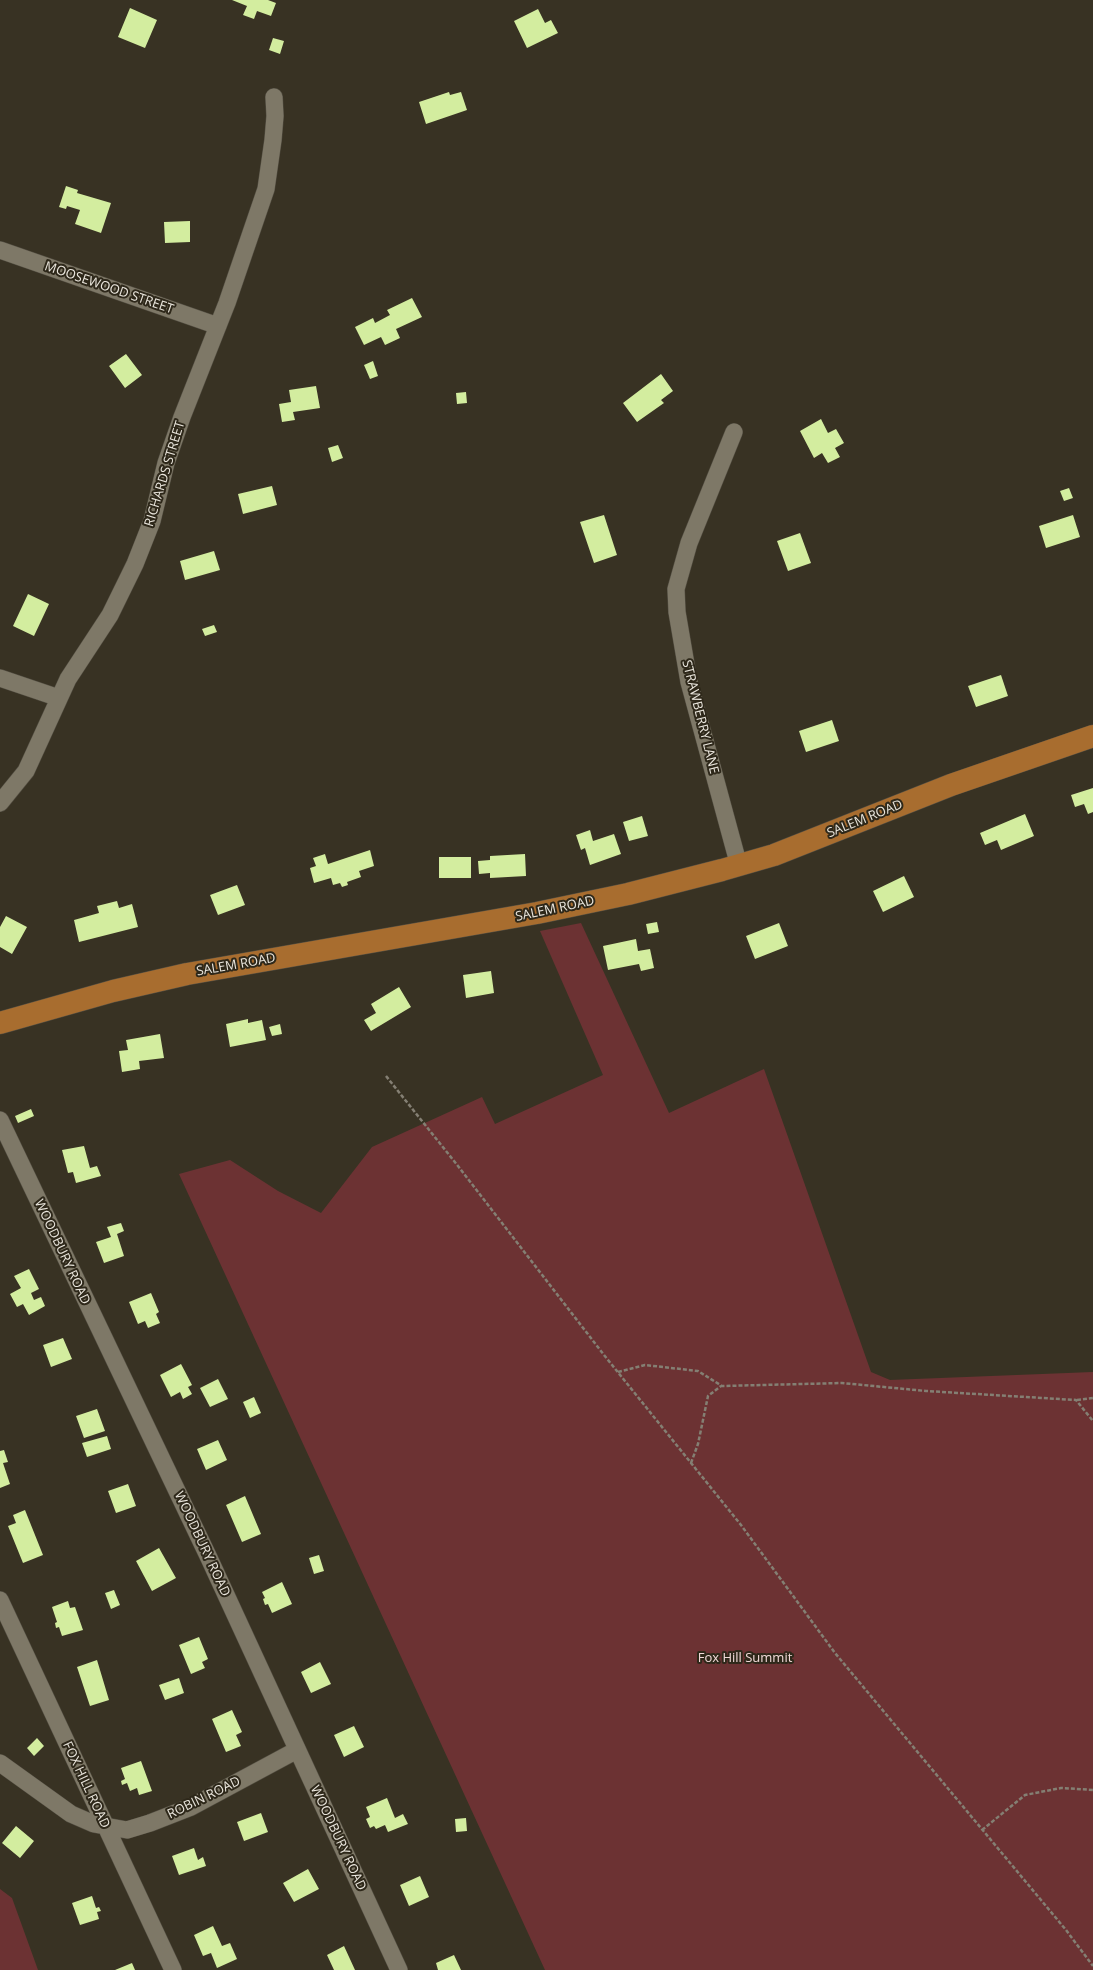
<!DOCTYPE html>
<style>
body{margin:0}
canvas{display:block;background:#383223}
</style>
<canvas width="1093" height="1970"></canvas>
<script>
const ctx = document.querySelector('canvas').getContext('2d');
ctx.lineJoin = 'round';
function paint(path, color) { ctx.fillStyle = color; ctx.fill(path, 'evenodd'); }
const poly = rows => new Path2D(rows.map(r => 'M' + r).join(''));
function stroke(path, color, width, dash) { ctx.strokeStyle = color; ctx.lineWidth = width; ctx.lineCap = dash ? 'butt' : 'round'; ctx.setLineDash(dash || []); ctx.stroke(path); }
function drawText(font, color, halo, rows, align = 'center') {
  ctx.font = font + ' "Open Sans",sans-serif'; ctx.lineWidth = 4; ctx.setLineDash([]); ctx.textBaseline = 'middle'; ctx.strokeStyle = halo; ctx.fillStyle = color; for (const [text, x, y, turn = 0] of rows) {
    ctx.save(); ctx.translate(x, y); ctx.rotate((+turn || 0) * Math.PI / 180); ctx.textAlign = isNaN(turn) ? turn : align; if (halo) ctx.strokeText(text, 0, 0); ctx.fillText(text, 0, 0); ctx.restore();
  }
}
paint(poly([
 [581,923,669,1113,764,1069,871,1372,890,1380,1093,1372,1093,1970,545,1970,179,1174,230,1160,278,1191,321,1213,372,1147,482,1097,495,1124,603,1075,540,931],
 [0,1889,12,1898,38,1970,0,1970]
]), '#6c3233');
paint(poly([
 [232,0,268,0,276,3,271,16,257,11,254,19,243,15,247,6],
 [130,8,157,20,145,48,118,37],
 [538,9,545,23,551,20,558,33,527,48,514,21],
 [273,38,284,41,280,54,269,50],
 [449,92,450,95,461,92,467,110,426,124,419,102],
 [66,186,78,190,77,193,111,203,101,233,75,224,80,210,67,206,66,209,59,207],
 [190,221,190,242,165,243,164,222],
 [412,298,422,317,396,329,400,338,385,345,381,337,364,345,355,327,373,318,375,323,390,315,387,310],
 [126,354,142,375,125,388,109,366],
 [373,361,378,376,370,379,364,365],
 [661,374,673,391,661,400,664,403,637,422,623,403],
 [316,386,320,408,293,412,295,420,282,422,279,404,291,402,289,390],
 [466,392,467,403,457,404,456,393],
 [821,419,828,433,836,429,844,443,835,448,840,457,828,463,822,453,814,458,800,431],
 [338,445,343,458,332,462,328,448],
 [272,486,277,505,243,514,238,494],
 [1069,488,1073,498,1064,501,1060,491],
 [604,515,617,555,594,563,580,522],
 [1073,515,1080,537,1046,548,1039,526],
 [800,533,811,563,788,571,777,541],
 [214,551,220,570,185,580,180,561],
 [28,594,49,604,34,636,13,626],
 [214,625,217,632,205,636,202,629],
 [1001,675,1008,696,976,707,968,686],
 [832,720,839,741,806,752,799,731],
 [1093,788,1093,812,1088,814,1084,804,1075,807,1071,795],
 [1025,814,1034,836,1001,850,997,840,985,845,980,833],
 [642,816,648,836,629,841,623,822],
 [590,830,593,841,614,834,621,854,590,865,585,848,581,850,576,835],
 [370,850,374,866,359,871,361,877,347,882,348,885,342,887,340,883,333,885,331,878,314,883,310,868,316,866,313,858,325,854,328,864],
 [525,854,526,876,490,878,490,873,479,874,478,861,490,860,490,856],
 [439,857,471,857,471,878,439,878],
 [904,876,914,897,883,912,873,891],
 [237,885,245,905,218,915,210,895],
 [117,901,119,908,132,904,138,927,79,942,74,920,99,913,97,906],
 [6,916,27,927,12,954,0,947,0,927],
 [657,922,659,932,648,934,646,924],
 [779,923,788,946,755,959,746,936],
 [636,939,638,951,650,949,654,968,641,971,639,964,608,970,603,946],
 [491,971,494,993,466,998,463,975],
 [399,987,411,1007,371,1031,364,1020,376,1013,371,1004],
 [248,1019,248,1023,262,1020,266,1040,230,1047,226,1024],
 [280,1024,282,1034,272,1036,269,1027],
 [160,1034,164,1058,139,1061,140,1069,122,1072,119,1051,128,1050,126,1040],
 [31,1109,34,1116,18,1123,15,1116],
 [84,1146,90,1168,97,1166,101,1176,76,1183,73,1172,68,1173,62,1150],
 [121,1223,124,1231,117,1234,124,1256,104,1263,96,1242,111,1237,107,1227],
 [29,1269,39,1289,31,1293,34,1300,41,1297,45,1306,29,1315,23,1304,17,1307,10,1294,21,1288,14,1276],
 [151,1293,159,1312,156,1314,160,1323,148,1328,145,1321,138,1324,129,1302],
 [63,1338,72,1359,51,1367,43,1345],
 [181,1364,192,1385,188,1387,192,1394,183,1399,180,1392,171,1397,160,1375],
 [218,1379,228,1399,210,1407,200,1388],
 [254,1397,261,1413,250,1418,243,1402],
 [97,1409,105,1431,84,1438,76,1416],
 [107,1436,111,1449,87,1457,82,1443],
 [218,1440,227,1460,206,1470,197,1449],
 [4,1450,8,1462,3,1463,10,1484,0,1488,0,1451],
 [128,1484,136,1506,116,1513,108,1491],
 [245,1496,261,1534,242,1542,226,1505],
 [25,1510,43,1555,23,1563,8,1526,16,1523,13,1515],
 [159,1548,176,1578,152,1591,136,1561],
 [319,1555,324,1571,314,1574,309,1558],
 [282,1582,292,1604,272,1613,268,1604,265,1605,263,1599,265,1598,262,1592],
 [114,1590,120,1605,111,1609,105,1593],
 [68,1601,70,1608,75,1607,83,1630,62,1636,59,1627,56,1628,55,1623,57,1622,52,1607],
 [199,1637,208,1659,202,1662,205,1668,191,1674,179,1645],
 [97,1660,109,1700,90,1706,77,1667],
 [320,1662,331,1684,311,1693,301,1672],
 [179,1678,184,1693,165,1700,159,1685],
 [232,1710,242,1732,236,1735,241,1746,226,1752,212,1719],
 [354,1726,364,1747,344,1757,334,1735],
 [37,1738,44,1746,34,1756,27,1748],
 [141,1761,152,1791,139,1795,137,1788,130,1791,127,1783,122,1785,121,1781,125,1779,121,1768],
 [387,1798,395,1818,403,1814,408,1824,388,1832,385,1825,376,1829,374,1826,370,1828,366,1819,370,1817,366,1807],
 [261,1813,268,1832,244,1841,237,1822],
 [466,1818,467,1831,456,1832,455,1819],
 [16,1826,34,1841,20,1858,2,1843],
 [194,1848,198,1860,203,1857,206,1866,179,1875,172,1856],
 [308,1869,319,1889,294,1902,283,1883],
 [420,1876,429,1897,409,1906,400,1885],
 [92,1896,96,1908,99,1907,101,1911,97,1912,99,1919,80,1925,72,1903],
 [213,1926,222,1946,230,1943,237,1959,217,1968,211,1953,203,1956,194,1935],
 [344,1946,355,1970,334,1970,327,1955],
 [454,1955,461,1970,438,1970,436,1963],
 [132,1963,135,1970,115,1970]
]), '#d3ed9f');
const minor = poly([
 [0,250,218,326],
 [734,432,689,543,676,589,677,612,689,682,739,866],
 [0,678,59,698],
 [0,803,26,771,68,679,110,615,135,564,152,521,166,463,182,417,227,303,266,189,273,140,275,116,274,97],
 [0,1120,209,1558,399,1970],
 [0,1600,173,1970],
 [0,1763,71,1814,94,1824,127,1830,150,1823,191,1807,297,1750]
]);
const major = poly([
 [0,1023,113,991,187,974,537,913,628,894,722,870,774,855,951,785,1093,736]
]);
stroke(minor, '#544f43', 18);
stroke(major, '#544f43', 23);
stroke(poly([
 [386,1076,458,1166,604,1355,741,1525,835,1653,1066,1930,1093,1966],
 [618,1372,645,1365,698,1371,722,1386,842,1383,926,1391,1076,1400,1093,1421],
 [1077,1400,1093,1398],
 [691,1463,698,1444,708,1396,721,1386],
 [982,1830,1025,1795,1061,1788,1093,1790]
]), '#847f73', 2.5, [4, 2]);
stroke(minor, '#7e7867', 17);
stroke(major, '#a86d2f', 22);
drawText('13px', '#ebe7de', '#2e281a', [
 ["MOOSEWOOD STREET",109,288,19],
 ["RICHARDS STREET",165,474,-73],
 ["STRAWBERRY LANE",700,717,76],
 ["SALEM ROAD",865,819,-22],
 ["SALEM ROAD",555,909,-12],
 ["SALEM ROAD",236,965,-10],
 ["WOODBURY ROAD",62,1252,65],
 ["WOODBURY ROAD",202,1544,65],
 ["FOX HILL ROAD",86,1785,65],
 ["ROBIN ROAD",204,1798,-26],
 ["WOODBURY ROAD",338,1838,65]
]);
drawText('13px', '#f2dad9', '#2e281a', [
 ["Fox Hill Summit",745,1658]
]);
</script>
